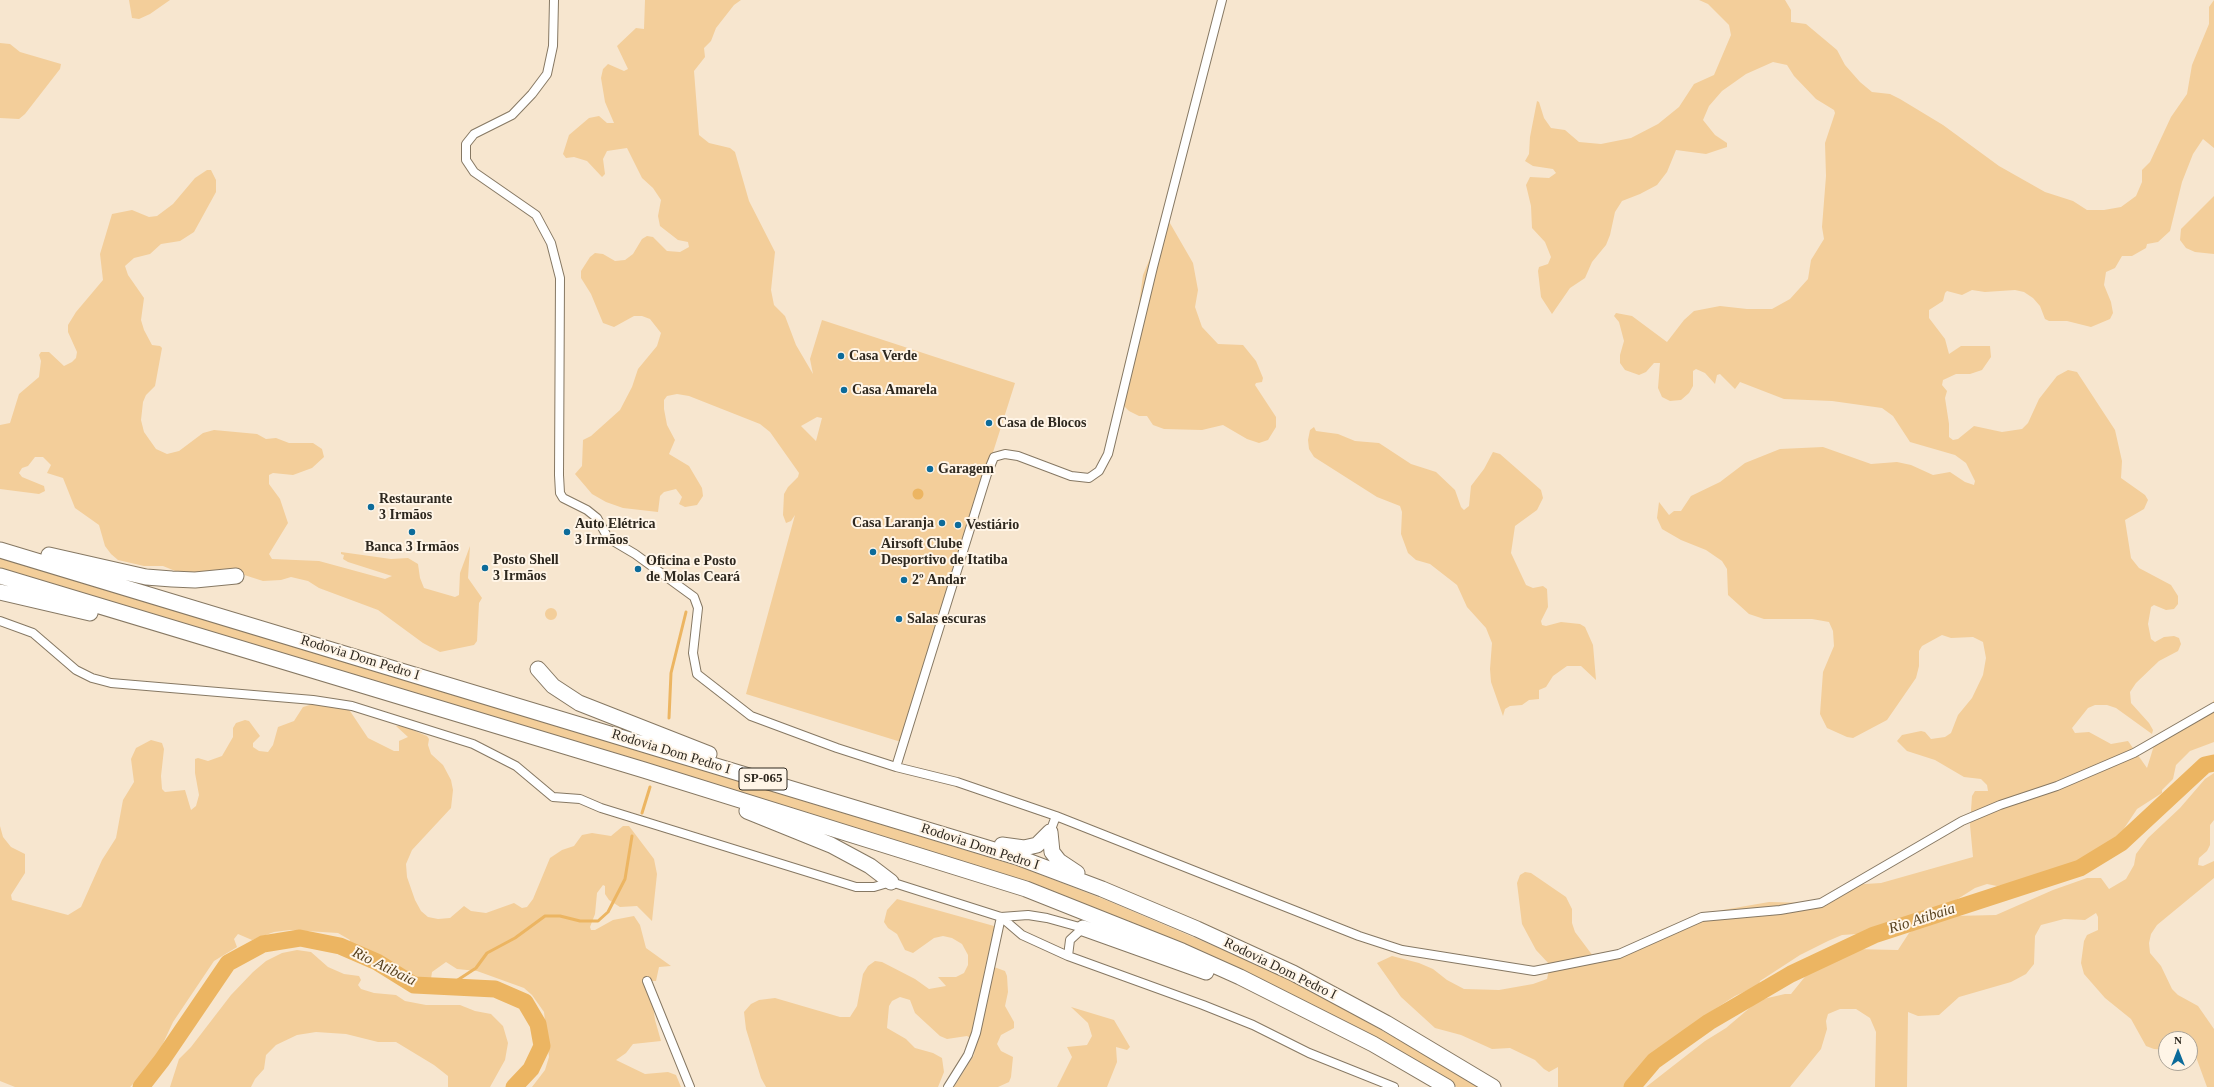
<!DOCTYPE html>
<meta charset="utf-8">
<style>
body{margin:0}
#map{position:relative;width:2214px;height:1087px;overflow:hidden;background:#f7e6cf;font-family:Georgia,serif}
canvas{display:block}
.north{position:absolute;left:2158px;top:1031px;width:40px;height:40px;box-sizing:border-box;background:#fff5e7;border:1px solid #aba397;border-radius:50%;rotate:0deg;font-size:11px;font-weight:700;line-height:16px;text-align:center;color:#2e281f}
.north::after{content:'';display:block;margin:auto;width:14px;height:18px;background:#0c6b9a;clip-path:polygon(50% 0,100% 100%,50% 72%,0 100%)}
</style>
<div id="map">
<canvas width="2214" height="1087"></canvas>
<div class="north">N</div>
</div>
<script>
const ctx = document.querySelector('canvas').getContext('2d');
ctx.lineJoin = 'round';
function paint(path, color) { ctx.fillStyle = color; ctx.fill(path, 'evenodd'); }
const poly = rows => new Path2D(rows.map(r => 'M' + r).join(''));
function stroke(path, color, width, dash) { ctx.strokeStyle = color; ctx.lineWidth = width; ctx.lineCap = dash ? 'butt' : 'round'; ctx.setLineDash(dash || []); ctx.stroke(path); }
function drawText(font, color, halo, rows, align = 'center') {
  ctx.font = font + ' Georgia,serif'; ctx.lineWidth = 4; ctx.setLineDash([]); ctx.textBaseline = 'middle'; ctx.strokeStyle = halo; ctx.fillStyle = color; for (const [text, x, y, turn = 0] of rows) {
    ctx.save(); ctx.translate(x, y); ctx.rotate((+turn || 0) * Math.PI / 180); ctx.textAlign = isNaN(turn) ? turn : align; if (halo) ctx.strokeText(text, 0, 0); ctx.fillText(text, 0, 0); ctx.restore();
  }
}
paint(poly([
 [129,0,170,0,150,14,139,19,132,18],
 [645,0,741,0,734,5,716,28,711,41,704,48,705,57,694,71,699,135,709,143,730,148,735,152,749,201,775,252,771,290,774,305,785,316,796,345,813,374,810,359,822,320,1015,383,901,742,746,694,795,515,791,521,786,523,783,515,784,494,788,487,798,477,799,473,770,432,760,424,689,396,677,394,667,396,664,400,664,409,667,425,675,440,669,454,689,466,702,488,703,496,697,505,685,507,679,504,682,497,676,489,664,492,660,496,658,512,623,508,606,502,592,494,575,474,582,466,583,440,591,436,620,410,632,387,638,369,657,346,661,333,650,319,642,316,634,316,614,327,603,323,591,294,581,278,581,271,590,257,595,253,603,254,615,261,625,260,633,254,642,239,647,236,653,237,667,251,680,252,689,247,688,242,678,240,660,226,658,216,661,200,653,188,642,178,627,148,607,151,603,159,605,174,602,177,587,161,574,157,566,158,563,154,569,135,589,118,599,116,607,123,614,123,605,102,601,78,603,69,608,64,624,71,628,69,617,46,636,28,644,29],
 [817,417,822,418,816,441,801,426],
 [1699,0,1785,0,1791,10,1791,22,1806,24,1837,50,1845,65,1860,82,1872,92,1890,94,1900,99,1943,125,1999,166,2045,192,2073,201,2087,210,2104,210,2121,207,2136,196,2142,182,2142,170,2150,162,2171,117,2187,94,2192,65,2209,24,2209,7,2214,0,2214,148,2203,139,2193,154,2182,182,2170,231,2158,242,2147,244,2146,248,2132,256,2122,256,2115,268,2106,272,2104,285,2111,302,2113,313,2110,319,2091,327,2067,321,2049,321,2045,319,2040,306,2033,298,2024,292,2015,290,1985,292,1972,290,1962,295,1947,291,1945,293,1943,301,1929,310,1929,318,1945,339,1949,354,1961,346,1990,346,1991,357,1982,370,1970,374,1956,374,1943,380,1942,385,1947,391,1945,398,1949,424,1949,437,1953,440,1958,439,1974,426,2002,432,2022,429,2028,423,2039,399,2057,376,2068,370,2077,372,2115,430,2122,461,2121,478,2145,495,2148,500,2144,509,2125,520,2131,558,2139,568,2171,585,2178,596,2178,604,2174,609,2166,610,2154,605,2151,607,2148,624,2151,639,2155,642,2164,637,2174,636,2179,638,2181,644,2178,651,2159,661,2136,683,2130,692,2131,703,2149,723,2153,730,2152,734,2116,708,2107,705,2095,705,2088,708,2072,728,2075,733,2089,732,2111,744,2128,741,2147,768,2156,739,2168,728,2185,728,2211,705,2214,700,2214,742,2190,751,2176,765,2173,779,2162,790,2162,793,2137,809,2123,830,2109,845,2097,853,2036,880,1997,886,1987,884,1975,888,1945,907,1916,921,1872,933,1842,935,1828,941,1800,955,1760,981,1759,985,1735,996,1715,1009,1694,1025,1671,1050,1638,1071,1625,1087,1558,1087,1558,1067,1549,1072,1544,1069,1535,1060,1510,1048,1492,1049,1461,1035,1435,1028,1401,997,1377,963,1392,956,1419,963,1433,969,1447,980,1464,989,1499,990,1533,984,1547,979,1550,965,1536,950,1522,924,1517,883,1520,875,1525,872,1531,873,1566,897,1572,909,1572,923,1575,932,1593,956,1617,953,1662,929,1723,910,1769,902,1813,903,1818,899,1849,885,1881,883,1973,857,1970,825,1972,796,1975,791,1988,791,1987,785,1981,779,1964,777,1935,760,1907,751,1897,741,1902,735,1921,731,1925,732,1931,739,1945,737,1951,733,1958,715,1972,698,1983,675,1986,658,1983,642,1973,637,1951,638,1942,635,1922,646,1919,651,1919,666,1916,678,1887,720,1853,738,1847,737,1827,728,1820,714,1823,672,1834,646,1833,631,1829,622,1812,619,1764,619,1749,614,1728,595,1727,569,1722,561,1706,550,1681,540,1662,529,1657,518,1659,502,1669,515,1674,511,1681,511,1691,496,1720,482,1745,463,1780,449,1823,447,1871,464,1897,462,1911,465,1933,475,1950,472,1965,482,1974,485,1975,481,1966,463,1955,455,1910,442,1893,416,1882,408,1832,401,1784,399,1740,382,1735,389,1720,374,1717,375,1715,384,1705,373,1696,369,1693,371,1693,386,1689,393,1681,400,1670,401,1662,397,1658,388,1660,363,1654,363,1646,372,1639,375,1625,370,1620,363,1620,355,1624,341,1619,322,1614,316,1616,313,1632,316,1667,342,1684,320,1694,311,1720,306,1747,309,1772,309,1790,299,1808,279,1811,260,1824,239,1822,227,1826,176,1825,143,1835,113,1834,110,1816,99,1794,76,1787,65,1773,62,1746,74,1722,91,1709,106,1703,120,1715,135,1727,143,1727,147,1706,154,1676,150,1667,172,1657,185,1640,194,1622,201,1615,212,1610,235,1606,245,1592,262,1585,278,1570,288,1552,314,1541,297,1538,271,1539,267,1548,264,1551,257,1545,242,1532,228,1531,206,1526,185,1530,177,1549,178,1556,173,1553,169,1533,166,1525,161,1529,154,1530,137,1537,101,1539,102,1544,118,1551,128,1565,130,1579,142,1601,144,1631,138,1658,124,1679,107,1694,84,1714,75,1731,35,1729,25,1708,4],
 [0,43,10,44,20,52,61,64,60,69,25,114,19,119,0,118],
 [207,170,211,170,216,180,216,192,194,232,180,241,161,244,150,254,134,258,125,266,128,275,144,298,141,320,144,330,152,345,160,346,162,348,155,386,146,395,143,402,141,420,144,432,156,449,167,454,179,451,203,433,214,430,257,434,266,439,276,438,289,443,313,443,322,449,324,457,312,468,293,475,273,473,269,475,269,484,280,499,288,523,269,554,272,559,319,561,385,579,392,576,348,562,343,559,344,555,341,554,341,552,391,559,408,558,418,564,420,578,424,588,455,597,459,595,460,573,470,546,468,578,482,598,479,603,477,641,474,645,440,652,423,643,378,610,319,588,308,581,291,577,281,580,263,581,235,572,190,577,163,566,144,566,118,560,111,554,105,546,99,525,75,508,63,478,47,473,51,465,43,457,35,457,28,466,22,468,19,473,22,477,44,486,45,491,39,494,0,489,0,425,10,423,19,394,39,377,41,361,39,355,41,352,49,352,64,366,72,362,76,358,77,352,68,332,68,325,76,312,103,280,100,254,112,214,132,210,149,217,157,216,173,204,195,178],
 [2214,196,2214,254,2195,252,2186,248,2180,240,2181,229],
 [1167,218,1193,263,1198,290,1195,307,1202,327,1218,344,1243,345,1256,361,1263,378,1262,382,1256,383,1255,385,1276,417,1276,427,1268,440,1259,443,1247,439,1223,425,1202,430,1164,429,1153,425,1147,416,1139,416,1129,411,1121,403,1119,395,1125,362,1135,333,1143,275],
 [1314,427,1316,431,1338,434,1355,441,1379,443,1411,464,1436,472,1455,490,1461,507,1464,510,1469,506,1471,486,1484,469,1493,452,1500,454,1541,490,1543,498,1537,510,1515,526,1511,553,1526,585,1533,588,1543,586,1547,589,1548,607,1541,621,1542,625,1546,626,1561,622,1580,624,1585,627,1593,645,1596,680,1581,666,1567,666,1553,676,1546,687,1539,690,1539,699,1529,700,1522,705,1510,706,1505,709,1503,716,1491,682,1490,669,1492,643,1486,628,1467,607,1457,585,1430,564,1416,560,1408,553,1401,534,1402,512,1400,506,1377,497,1314,457,1309,449,1308,440,1310,430],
 [0,557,1021,867,1111,902,1261,966,1314,992,1482,1087,1457,1087,1367,1035,1254,977,1015,878,0,570],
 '545 614a6 6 0 1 1 12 0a6 6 0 1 1-12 0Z',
 [320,702,338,703,350,711,368,738,394,751,399,751,399,741,408,737,396,726,403,726,427,736,429,739,428,745,431,754,443,765,451,780,453,790,451,808,412,850,406,864,407,877,415,900,421,911,428,917,438,919,450,918,464,906,471,911,486,913,514,903,522,908,527,907,533,899,550,858,562,850,574,846,582,835,592,833,611,836,623,826,629,826,654,859,657,874,652,921,637,906,620,907,609,900,605,894,605,886,603,885,597,893,595,914,590,927,591,930,595,930,613,920,634,916,640,925,646,948,671,966,659,967,656,981,652,981,650,984,655,1020,661,1041,633,1044,626,1053,616,1060,645,1074,668,1072,676,1075,681,1087,532,1087,545,1070,549,1057,544,1012,532,995,524,988,477,971,457,969,446,962,432,972,431,979,418,979,404,974,363,949,348,944,350,940,338,933,290,930,274,932,252,940,238,934,234,939,237,947,214,961,173,1022,153,1065,130,1087,15,1087,0,1081,0,826,3,837,11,847,25,854,25,873,11,895,12,900,68,915,81,907,102,860,116,838,123,800,134,782,131,759,136,748,151,740,162,743,164,749,161,776,162,789,165,792,185,790,191,810,196,806,199,795,195,773,195,759,198,758,208,761,222,756,233,737,233,728,236,723,245,720,249,721,260,736,253,743,253,747,259,751,268,752,273,745,278,727,294,721,303,707],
 [2214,773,2214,820,2210,825,2210,845,2207,851,2199,858,2198,865,2203,866,2214,861,2214,878,2157,925,2151,934,2149,943,2150,953,2161,966,2172,989,2178,995,2198,1006,2214,1029,2214,1087,2207,1087,2196,1057,2190,1052,2190,1039,2166,1039,2166,1050,2154,1049,2146,1046,2131,1019,2105,998,2084,974,2081,963,2084,941,2087,935,2098,930,2098,917,2096,913,2085,920,2064,919,2041,925,2035,936,2034,964,2026,974,2011,982,1959,997,1939,1015,1918,1016,1908,1012,1907,1087,1875,1087,1876,1032,1870,1018,1856,1009,1840,1009,1828,1014,1826,1021,1827,1029,1821,1049,1790,1087,1646,1087,1705,1041,1726,1028,1759,1000,1785,994,1791,994,1808,973,1807,970,1809,972,1851,949,1898,950,1909,933,1918,927,1954,916,1996,915,2053,890,2087,878,2101,878,2109,889,2126,879,2134,865,2136,854,2148,838,2180,808,2205,779],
 [897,899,994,926,999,938,994,967,1005,971,1007,976,1008,992,1005,1006,1014,1022,1014,1028,1001,1035,997,1044,1001,1051,1013,1057,1011,1077,1009,1082,998,1087,954,1087,974,1055,975,1047,972,1039,967,1036,947,1039,940,1036,915,1013,910,1000,900,997,892,1001,889,1006,887,1028,906,1039,915,1048,933,1053,942,1058,944,1072,938,1087,766,1087,761,1078,746,1029,744,1012,751,1004,759,1000,775,998,840,1017,850,1017,857,1006,863,974,868,966,875,961,882,962,915,979,929,989,946,986,938,977,956,977,964,973,968,965,968,955,962,944,952,938,943,936,934,938,913,953,905,950,897,934,888,928,884,922,887,910],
 [297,950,311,952,328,967,344,974,359,976,361,980,358,985,361,989,374,993,396,995,405,1001,426,1005,460,1005,475,1011,491,1014,503,1026,508,1043,505,1060,490,1087,448,1087,448,1076,434,1065,396,1042,378,1042,346,1034,316,1032,297,1035,276,1045,266,1055,264,1069,255,1079,251,1087,170,1087,179,1059,191,1047,231,995,253,972,266,961,282,953],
 [1071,1007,1114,1020,1130,1047,1127,1050,1116,1047,1117,1062,1107,1087,1057,1087,1072,1057,1067,1047,1087,1045,1092,1036,1088,1023]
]), '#f3ce9a');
paint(poly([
 '912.5 494a5.5 5.5 0 1 1 11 0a5.5 5.5 0 1 1-11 0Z'
]), '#ecb562');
stroke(poly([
 [669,718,671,673,686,612],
 [642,813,650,787],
 [447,987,476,968,487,953,515,938,545,916,560,916,580,921,598,921,608,912,625,879,632,836]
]), '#ecb562', 3);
stroke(poly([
 [141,1087,162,1060,228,963,263,944,300,938,340,946,377,962,414,985,495,989,525,1002,538,1024,542,1046,531,1069,514,1087],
 [1632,1087,1654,1061,1709,1022,1791,974,1874,935,2080,868,2121,843,2205,765,2214,763]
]), '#ecb562', 17);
const street = poly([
 [554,0,553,46,547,74,532,94,512,115,474,134,466,144,466,160,474,172,536,215,551,243,560,278,559,475,560,493,563,498,587,510,597,518,608,538,635,554,694,597,698,608,693,653,697,674,751,716,837,748,896,767,957,782,1056,816],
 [0,621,33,633,76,670,92,678,111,683,313,700,352,706,473,744,516,766,553,797,580,799,601,808,856,887,874,887,891,882,1001,917,1028,915,1047,918,1083,928],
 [896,767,987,474,994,457,1005,454,1018,456,1071,476,1089,478,1099,471,1108,454,1153,267,1222,0],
 [1050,832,1056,816,1359,936,1402,950,1534,971,1619,954,1702,917,1780,910,1821,903,1962,821,2000,805,2057,786,2134,753,2214,707],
 [1001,917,1022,935,1068,956,1203,1005,1253,1025,1309,1053,1394,1087],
 [1068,956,1070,940,1083,928],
 [647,981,690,1087],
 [948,1087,968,1055,976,1033,1001,917]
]);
const highway = poly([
 [0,550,1017,857,1102,889,1197,929,1293,973,1386,1023,1493,1087],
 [49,555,146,577,172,579,195,580,236,576],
 [0,576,644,770,1026,889,1182,951,1240,977,1373,1044,1447,1087],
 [0,592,90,613],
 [538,669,553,686,579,703,709,754],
 [747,811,831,845,870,866,891,882],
 [1050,832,1052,852,1059,861,1077,873],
 [1002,845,1024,848,1037,845,1050,832],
 [1083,928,1206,972]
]);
stroke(street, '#867863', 10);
stroke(highway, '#867863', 17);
stroke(street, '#fff', 8);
stroke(highway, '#fff', 15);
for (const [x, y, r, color] of [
 [841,356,4,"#0c6b9a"],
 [844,390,4,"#0c6b9a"],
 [989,423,4,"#0c6b9a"],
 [930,469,4,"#0c6b9a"],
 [371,507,4,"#0c6b9a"],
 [942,523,4,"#0c6b9a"],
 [958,525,4,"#0c6b9a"],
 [412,532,4,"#0c6b9a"],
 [567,532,4,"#0c6b9a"],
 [873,552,4,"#0c6b9a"],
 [485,568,4,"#0c6b9a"],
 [638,569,4,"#0c6b9a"],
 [904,580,4,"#0c6b9a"],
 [899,619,4,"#0c6b9a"]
]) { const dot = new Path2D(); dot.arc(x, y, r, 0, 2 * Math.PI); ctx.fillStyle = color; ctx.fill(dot); stroke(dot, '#fff5e7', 1.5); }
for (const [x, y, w] of [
 [763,779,48]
]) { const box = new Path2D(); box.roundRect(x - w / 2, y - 11, w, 22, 3); ctx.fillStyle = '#fff5e7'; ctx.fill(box); stroke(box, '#2e281f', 1); }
drawText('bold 13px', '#2e281f', null, [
 ["SP-065",763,779]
]);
drawText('bold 14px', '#2e281f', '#fff5e7', [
 ["Casa Verde",849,356],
 ["Casa Amarela",852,390],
 ["Casa de Blocos",997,423],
 ["Garagem",938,469],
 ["Restaurante",379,499],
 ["3 Irmãos",379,515],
 ["Casa Laranja",934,523,"right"],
 ["Auto Elétrica",575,524],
 ["3 Irmãos",575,540],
 ["Vestiário",966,525],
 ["Airsoft Clube",881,544],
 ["Desportivo de Itatiba",881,560],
 ["Banca 3 Irmãos",412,547,"center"],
 ["Posto Shell",493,560],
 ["3 Irmãos",493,576],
 ["Oficina e Posto",646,561],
 ["de Molas Ceará",646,577],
 ["2º Andar",912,580],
 ["Salas escuras",907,619]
], 'left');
drawText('14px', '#2e281f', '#fff5e7', [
 ["Rodovia Dom Pedro I",360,658,17],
 ["Rodovia Dom Pedro I",671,752,17],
 ["Rodovia Dom Pedro I",980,847,18],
 ["Rodovia Dom Pedro I",1280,969,26]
]);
drawText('italic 15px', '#59421f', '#fff5e7', [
 ["Rio Atibaia",1922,919,-18],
 ["Rio Atibaia",384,967,26]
]);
</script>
